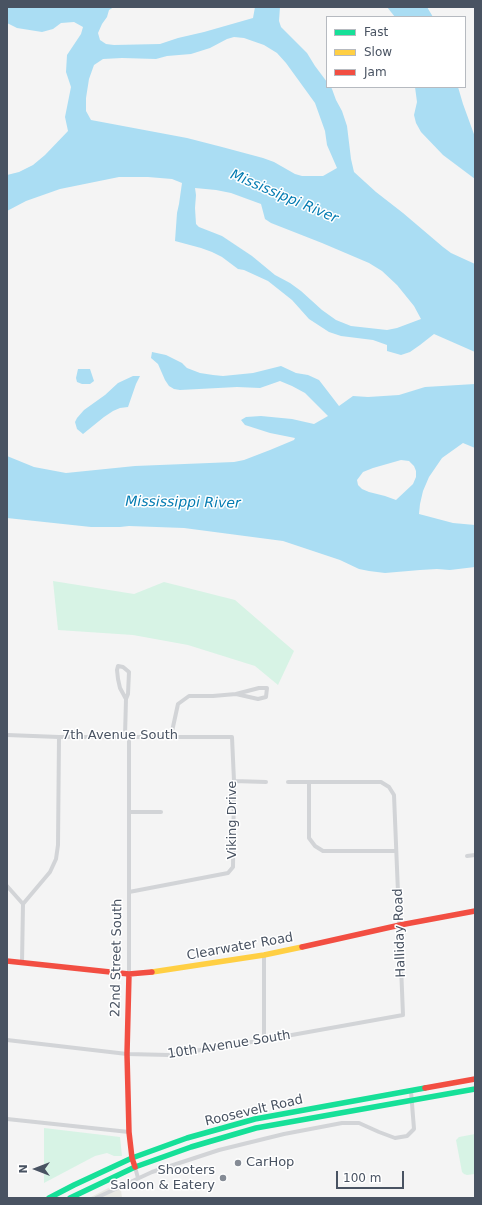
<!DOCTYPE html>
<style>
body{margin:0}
#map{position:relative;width:482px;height:1205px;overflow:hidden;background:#f4f4f4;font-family:"DejaVu Sans",sans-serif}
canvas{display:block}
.frame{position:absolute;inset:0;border:8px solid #495362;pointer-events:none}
.legend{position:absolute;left:326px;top:16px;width:140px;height:72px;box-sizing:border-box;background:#fff;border:1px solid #b6bac0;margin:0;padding:5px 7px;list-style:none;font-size:12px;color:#495362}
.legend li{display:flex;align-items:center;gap:8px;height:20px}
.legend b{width:20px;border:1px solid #b6bac0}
.north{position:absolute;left:16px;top:1149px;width:40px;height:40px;-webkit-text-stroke:3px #fff;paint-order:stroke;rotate:270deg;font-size:11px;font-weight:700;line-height:16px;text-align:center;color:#495362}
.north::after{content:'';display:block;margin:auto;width:14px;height:18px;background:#495362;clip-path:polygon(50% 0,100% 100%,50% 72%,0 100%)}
.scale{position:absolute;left:336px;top:1171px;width:68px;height:18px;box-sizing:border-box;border:2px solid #495362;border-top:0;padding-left:5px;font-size:12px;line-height:14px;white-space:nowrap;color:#495362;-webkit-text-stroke:3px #fff;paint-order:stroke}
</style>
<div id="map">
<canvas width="482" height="1205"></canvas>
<div class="frame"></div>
<ul class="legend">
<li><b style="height:5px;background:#16e098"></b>Fast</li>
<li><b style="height:5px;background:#ffcf43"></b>Slow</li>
<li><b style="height:5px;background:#f24e42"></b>Jam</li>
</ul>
<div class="north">N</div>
<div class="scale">100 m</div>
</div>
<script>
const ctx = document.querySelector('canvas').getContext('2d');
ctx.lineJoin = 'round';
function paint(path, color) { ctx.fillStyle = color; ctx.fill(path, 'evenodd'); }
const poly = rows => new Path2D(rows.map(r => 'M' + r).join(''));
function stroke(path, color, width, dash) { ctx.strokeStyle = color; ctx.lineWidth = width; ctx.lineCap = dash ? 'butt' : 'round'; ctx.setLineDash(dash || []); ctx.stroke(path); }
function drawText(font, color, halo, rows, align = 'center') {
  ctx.font = font + ' "DejaVu Sans",sans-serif'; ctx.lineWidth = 3; ctx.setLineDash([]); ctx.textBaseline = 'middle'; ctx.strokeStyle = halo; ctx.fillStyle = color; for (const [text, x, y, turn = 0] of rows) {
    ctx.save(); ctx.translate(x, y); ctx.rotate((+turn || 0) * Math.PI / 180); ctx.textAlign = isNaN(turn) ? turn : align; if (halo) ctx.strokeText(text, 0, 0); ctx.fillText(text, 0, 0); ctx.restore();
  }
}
paint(poly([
 [120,1182,122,1198,89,1198]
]), '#e8e8e3');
paint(poly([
 [53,581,134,594,164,582,235,600,294,651,278,685,255,666,188,645,133,635,58,630],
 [44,1128,120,1137,122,1156,114,1156,107,1153,95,1156,44,1183],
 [475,1134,475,1174,467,1175,464,1174,462,1172,456,1140,459,1137]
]), '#d7f3e5');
paint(poly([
 [7,7,114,7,109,10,107,17,102,24,98,33,100,40,106,44,114,45,160,44,178,38,204,32,253,18,255,7,280,7,279,21,281,27,307,53,315,66,327,82,327,87,331,87,332,89,336,100,342,111,347,126,351,159,354,172,376,192,403,213,443,247,451,253,475,264,475,352,434,334,420,345,410,352,401,355,387,351,387,345,373,340,341,336,329,332,309,319,292,300,268,281,244,270,238,269,222,257,212,252,201,248,175,241,177,213,179,204,182,183,172,179,148,177,119,177,60,189,26,201,7,211,7,175,19,172,33,165,45,155,68,131,65,117,71,87,66,72,67,55,81,34,83,27,74,22,61,23,53,29,42,32,17,28,7,23],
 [234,37,244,38,264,45,277,53,286,63,315,103,325,131,327,145,337,168,323,176,302,176,295,174,274,162,263,158,222,147,187,138,91,120,86,111,86,98,89,79,94,65,103,59,122,58,156,59,167,56,191,54,210,48,227,39],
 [195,188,216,190,231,193,261,204,265,219,271,223,322,243,369,263,382,271,397,285,414,306,421,319,397,328,387,330,351,326,336,320,322,310,301,291,290,283,275,275,252,256,222,236,199,227,196,224,195,208,196,195],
 [387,7,427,7,433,17,395,17],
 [415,87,458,87,463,104,475,137,475,179,443,155,421,132,416,123,414,115,417,102],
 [152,352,166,355,182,363,187,368,200,373,213,375,223,376,253,373,281,366,296,373,308,375,319,380,339,406,353,396,368,397,399,395,425,387,475,384,475,448,463,443,442,458,429,477,423,491,420,504,419,514,453,523,475,525,475,567,450,570,437,569,420,570,385,573,369,571,359,569,340,560,283,541,184,528,129,526,120,527,91,527,7,518,7,456,34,467,66,473,135,466,234,462,244,460,270,450,294,440,295,438,270,433,245,425,241,420,246,417,261,416,292,419,314,424,328,416,305,393,292,386,280,381,260,388,237,387,180,390,174,389,169,386,165,380,158,364,151,358],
 [401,460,409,461,414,466,416,471,416,477,413,484,396,500,385,496,369,492,362,489,358,485,357,480,363,472,373,468],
 [78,369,90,369,94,381,90,384,82,384,77,382,76,378],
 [133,376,140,376,136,384,128,407,120,408,113,411,104,417,83,434,77,429,75,422,77,418,84,410,105,395,118,383]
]), '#aaddf3');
stroke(poly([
 [7,735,59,737,232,737,234,781,233,867,228,873,129,892],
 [125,736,126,699,128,694,129,672,123,667,118,666,117,670,118,679,120,688,126,699],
 [171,736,178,704,189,696,213,696,236,694,258,699,266,697,267,688,259,688,236,694],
 [234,781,266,782],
 [309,782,309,838,315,846,323,851,396,851],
 [129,812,161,812],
 [467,856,475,855],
 [7,886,23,904],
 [23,904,50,872,56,859,58,845,59,737],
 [22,963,23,904],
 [129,974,129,736],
 [7,1040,127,1054,169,1055,264,1040,403,1015,394,795,389,787,381,782,288,782],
 [264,1040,264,955],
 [7,1119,129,1132],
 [135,1167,138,1178],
 [96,1198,152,1172,219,1150,284,1134,342,1123,359,1123,379,1132,395,1138,407,1136,414,1129,411,1091]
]), '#d2d4d7', 4);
stroke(poly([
 [49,1198,74,1185,132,1158,187,1138,255,1119,425,1088],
 [70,1198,135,1167,191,1147,256,1128,475,1089]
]), '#16e098', 5.5);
stroke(poly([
 [152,972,264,955,302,947]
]), '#ffcf43', 5.5);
stroke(poly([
 [302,947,400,925,475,911],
 [7,961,129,974,152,972],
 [129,974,127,1054,129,1132,132,1158,135,1167],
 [425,1088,475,1079]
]), '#f24e42', 5.5);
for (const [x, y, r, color] of [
 [238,1163,4,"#858b95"],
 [223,1178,4,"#858b95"]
]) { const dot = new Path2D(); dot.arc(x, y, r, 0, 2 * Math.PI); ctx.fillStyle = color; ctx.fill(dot); stroke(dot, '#fff', 1.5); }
drawText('13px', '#495362', '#fff', [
 ["7th Avenue South",120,736],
 ["Viking Drive",233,820,-90],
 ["Halliday Road",400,933,-92],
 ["Clearwater Road",240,947,-10],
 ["22nd Street South",117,958,-89],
 ["10th Avenue South",229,1045,-9],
 ["Roosevelt Road",254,1111,-13]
]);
drawText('13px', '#495362', '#fff', [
 ["CarHop",246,1163],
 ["Shooters",215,1171,"right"],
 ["Saloon & Eatery",215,1186,"right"]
], 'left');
drawText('italic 14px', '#047cb2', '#fff', [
 ["Mississippi River",284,197,23],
 ["Mississippi River",183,503,1]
]);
</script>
